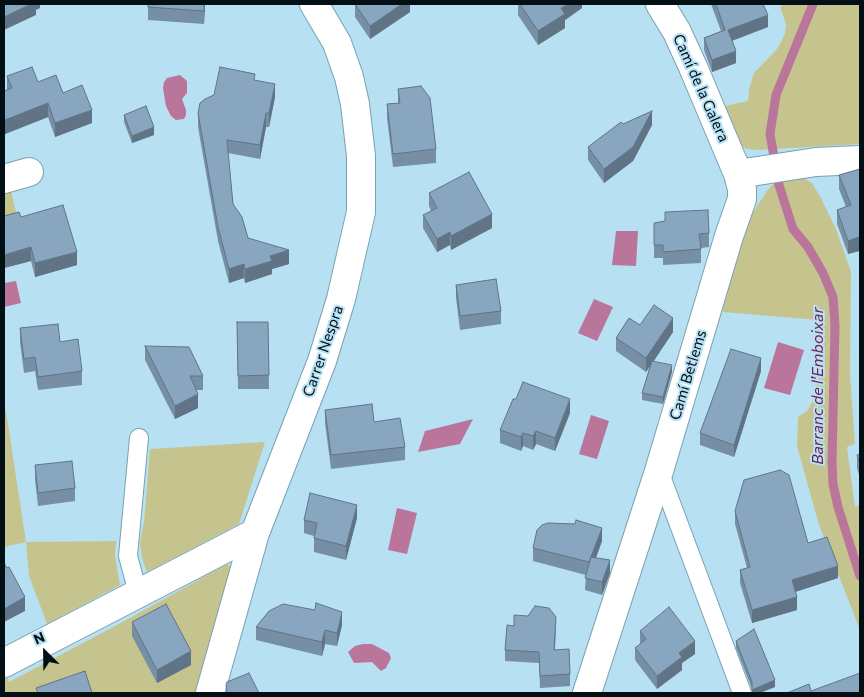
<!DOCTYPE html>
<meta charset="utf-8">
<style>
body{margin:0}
#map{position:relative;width:864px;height:697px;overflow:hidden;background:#b7e1f3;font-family:Commissioner,sans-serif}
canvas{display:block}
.frame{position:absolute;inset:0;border:5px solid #020f15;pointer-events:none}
.north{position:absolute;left:20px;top:627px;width:50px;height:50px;-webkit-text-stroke:4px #b7e1f3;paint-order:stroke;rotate:337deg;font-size:14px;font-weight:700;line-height:20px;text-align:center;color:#020f15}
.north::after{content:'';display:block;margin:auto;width:18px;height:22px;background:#020f15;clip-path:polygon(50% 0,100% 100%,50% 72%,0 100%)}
</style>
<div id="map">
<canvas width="864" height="697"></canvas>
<div class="frame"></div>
<div class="north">N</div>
</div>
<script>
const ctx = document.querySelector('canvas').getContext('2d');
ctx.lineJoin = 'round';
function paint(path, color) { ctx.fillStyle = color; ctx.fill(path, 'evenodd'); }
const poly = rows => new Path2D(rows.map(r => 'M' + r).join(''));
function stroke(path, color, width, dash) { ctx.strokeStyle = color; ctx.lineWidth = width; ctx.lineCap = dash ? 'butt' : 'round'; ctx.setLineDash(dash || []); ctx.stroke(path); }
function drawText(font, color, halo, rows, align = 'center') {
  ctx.font = font + ' Commissioner,sans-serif'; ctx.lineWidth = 4; ctx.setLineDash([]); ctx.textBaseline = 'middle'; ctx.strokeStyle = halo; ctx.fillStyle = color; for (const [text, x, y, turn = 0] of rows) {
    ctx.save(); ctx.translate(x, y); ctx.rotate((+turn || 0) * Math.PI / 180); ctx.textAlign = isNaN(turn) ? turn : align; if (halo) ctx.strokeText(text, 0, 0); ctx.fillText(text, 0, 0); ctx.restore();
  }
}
paint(poly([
 [783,4,860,4,860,144,757,150,747,149,739,144,734,137,725,106,748,101,749,89,754,73,777,49,781,42,785,33,786,24,780,7],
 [800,176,812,183,821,198,836,229,851,272,850,374,855,444,847,447,855,507,860,505,860,630,819,525,797,446,798,417,807,411,815,397,819,325,818,320,723,312,723,296,750,217,767,191,775,182],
 [11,191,19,225,4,230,4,193],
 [6,411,26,542,116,541,115,556,120,585,47,624,29,576,26,542,4,547,4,412],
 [265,442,239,524,147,572,142,558,140,542,144,522,150,449],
 [227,564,232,568,196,693,4,693,4,678,7,676,9,682,119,624]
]), '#c6c48e');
paint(poly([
 [180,75,187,81,187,93,182,99,186,110,186,115,184,119,176,120,171,116,166,106,163,88,164,82,167,78],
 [616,231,638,231,636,266,612,265],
 [16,281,21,303,4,307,4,283],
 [594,299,613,307,597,341,578,333],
 [778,342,804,350,790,395,764,388],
 [591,415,609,421,597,459,579,454],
 [473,419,460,444,418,452,425,431],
 [397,508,417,513,407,554,388,550],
 [363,644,372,644,389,653,391,658,386,668,381,671,372,662,354,663,348,652,355,646]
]), '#ba759b');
stroke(poly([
 [813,4,776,95,770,134,779,185,793,229,808,247,823,273,833,297,835,326,832,462,833,484,838,507,860,576]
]), '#ba759b', 9);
const lane = poly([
 [659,471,742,693],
 [138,593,128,556,139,438]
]);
const street = poly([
 [738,174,816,162,860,160],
 [4,179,29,172],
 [4,663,255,533],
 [210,693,255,533,322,361,341,299,361,212,361,156,355,104,349,77,337,43,314,4],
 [587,693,659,471,729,236,742,199,742,189,738,174,693,67,677,32,660,4]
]);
stroke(lane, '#78a1b1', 20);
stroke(street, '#78a1b1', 30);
stroke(lane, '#fff', 18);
stroke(street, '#fff', 28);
paint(poly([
 [148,4,205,4,204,24,148,20],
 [355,4,410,4,410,12,370,39,355,17],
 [518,4,582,4,582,8,565,20,565,28,538,45,518,15],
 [711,4,763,4,768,27,732,41,736,63,712,72,704,50,704,38,721,31],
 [7,76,38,82,63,93,92,123,55,137,48,117,5,134,4,131,4,91,7,90],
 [255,80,275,97,269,127,266,127,260,159,228,153,233,204,248,238,289,264,272,269,272,274,245,283,244,278,229,283,218,241,198,127,198,113],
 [398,89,436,149,436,163,393,167,387,118,387,104,398,103],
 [124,115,154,135,132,143,124,122],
 [623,124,652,125,633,161,604,183,588,160,588,147],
 [860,169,860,257,859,251,848,254,837,224,837,210,846,207,839,189,839,175],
 [429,193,492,228,451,250,450,245,437,252,423,228,423,215,431,211,429,206],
 [4,216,21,217,77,265,35,277,31,261,4,268],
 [654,223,709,233,709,247,701,248,701,263,663,265,663,258,654,258],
 [456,285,501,311,501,324,460,330,456,298],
 [237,322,268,322,269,389,238,389],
 [640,325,673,332,654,361,672,372,663,404,642,400,642,393,650,366,646,372,616,351,616,338],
 [20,328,60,342,82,371,82,385,38,390,35,371,24,373,20,342],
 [145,346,203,376,203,390,196,390,198,408,175,419,145,360],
 [761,371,734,457,700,445,700,433],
 [325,410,374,422,405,447,405,460,331,469,325,423],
 [570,413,555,451,536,444,533,450,523,446,521,451,500,443,500,430],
 [860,454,860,478,857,468,857,455],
 [35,465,75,488,75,501,38,506,35,479],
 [735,511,808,543,838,578,795,592,797,610,752,623,740,583,740,570,747,568,735,524],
 [357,518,346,560,314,552,314,536,304,533,304,520],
 [602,541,596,558,610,573,602,595,585,590,586,575,533,561,533,548],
 [132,622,191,665,157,683,132,636],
 [342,625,337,646,325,644,322,656,256,640,256,627],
 [556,629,555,650,570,674,570,686,540,688,539,663,505,661,505,650],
 [640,631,695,654,682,663,682,670,657,689,635,660,635,648,640,644],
 [736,641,775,687,752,693,752,689,736,648]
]), '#768fa5');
paint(poly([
 [31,4,40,4,40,8,36,10,36,15,4,30,4,17],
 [204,4,205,4,204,24],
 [402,4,410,4,410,12,370,39,370,26],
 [569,4,582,4,582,8,565,20,565,28,538,45,538,31,561,8],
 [768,15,768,27,728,42,728,30],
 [736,51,736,63,712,72,712,60],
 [275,84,275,97,269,127,269,113],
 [48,103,48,117,5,134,5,120],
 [92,110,92,123,55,137,55,123],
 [652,111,652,125,633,161,604,183,604,169],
 [266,113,266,127,260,159,260,145],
 [154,127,154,135,132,143,132,136],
 [492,214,492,228,451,250,451,236],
 [450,232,450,245,437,252,437,239],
 [859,237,859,251,848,254,848,241],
 [31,247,31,261,4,268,4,255],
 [289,250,289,264,272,269,272,274,245,283,245,269,270,256],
 [77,252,77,265,35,277,35,263],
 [244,264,244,278,229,283,229,269],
 [673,318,673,332,646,372,646,358],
 [761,358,761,371,734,457,734,445],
 [672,365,672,372,663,404,663,397],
 [198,394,198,408,175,419,175,406],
 [570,399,570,413,555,451,555,438],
 [536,431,536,444,533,450,533,436],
 [523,433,523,446,521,451,521,437],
 [357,505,357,518,346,560,346,546],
 [602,528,602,541,589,576,589,562],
 [610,560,610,573,602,595,602,582],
 [838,566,838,578,792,593,792,580],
 [25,597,25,611,4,622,4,609],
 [797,597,797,610,752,623,752,610],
 [342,612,342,625,337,646,337,633],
 [325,630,325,644,322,656,322,642],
 [695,641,695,654,682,663,682,670,657,689,657,676,679,653],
 [191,651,191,665,157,683,157,670],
 [775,680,775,687,760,693,752,693,752,690]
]), '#607486');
const building = poly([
 [4,4,31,4,4,17,4,4],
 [148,4,204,4,204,11,148,7,148,4],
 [355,4,402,4,370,26,355,4],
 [520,4,569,4,561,8,565,14,538,31,520,4],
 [716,4,763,4,768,15,728,30,736,51,712,60,704,38,725,30,716,4],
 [32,67,38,82,56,75,63,93,82,85,92,110,55,123,48,103,5,120,4,117,4,91,12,88,7,76,32,67],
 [220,67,255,74,254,80,275,84,269,113,266,113,260,145,227,140,233,204,242,217,248,238,289,250,270,256,272,261,245,269,244,264,229,269,218,227,198,113,200,103,205,99,214,95,220,67],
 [421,86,430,98,436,149,393,154,387,104,400,103,398,89,421,86],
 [146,106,154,127,132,136,124,115,146,106],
 [652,111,633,147,604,169,588,147,621,122,623,124,652,111],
 [860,169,860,243,859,237,848,241,837,210,851,205,839,175,860,169],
 [469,172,492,214,451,236,450,232,437,239,423,215,437,208,429,193,469,172],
 [63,205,77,252,35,263,31,247,4,255,4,216,19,212,21,217,63,205],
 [708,210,709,233,699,234,701,249,663,252,663,245,654,245,654,223,665,221,665,212,708,210],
 [496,279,501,311,460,316,456,285,496,279],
 [654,305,673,318,646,358,616,338,629,318,640,325,654,305],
 [237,322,268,322,269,375,238,376,237,322],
 [58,324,60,342,78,339,82,371,38,377,35,357,24,359,20,328,58,324],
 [145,346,189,347,203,376,190,376,198,394,175,406,145,346],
 [731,349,761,358,734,445,700,433,731,349],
 [652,361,672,365,663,397,642,393,652,361],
 [523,382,570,399,555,438,536,431,533,436,523,433,521,437,500,430,513,399,516,399,523,382],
 [372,404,374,422,400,418,405,447,331,455,325,410,372,404],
 [860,454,860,464,857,455,860,454],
 [72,461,75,488,38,493,35,465,72,461],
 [780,470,789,475,808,543,827,537,838,566,792,580,797,597,752,610,740,570,750,567,735,511,744,480,780,470],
 [310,493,357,505,346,546,314,538,317,523,304,520,310,493],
 [576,520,602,528,589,562,533,548,537,530,542,525,548,523,575,524,576,520],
 [591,557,610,560,602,582,585,578,591,557],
 [4,563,7,568,9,567,25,597,4,609,4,563],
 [316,603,342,612,337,633,325,630,322,642,256,627,269,611,283,604,315,610,316,603],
 [166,604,191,651,157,670,132,622,166,604],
 [535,606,549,608,556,617,554,650,569,649,570,674,540,676,539,652,505,650,507,625,514,626,514,615,528,616,535,606],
 [669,607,695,641,679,653,682,657,657,676,635,648,646,639,640,631,669,607],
 [754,629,775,680,752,690,752,682,736,641,754,629],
 [85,671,92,693,38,693,36,688,85,671],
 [249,673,259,693,227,693,226,685,227,682,249,673],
 [860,673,860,693,787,693,809,684,811,691,860,673]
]);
paint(building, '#89a6c0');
stroke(building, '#607486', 1);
drawText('15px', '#020f15', '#b7e1f3', [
 ["Camí de la Galera",701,88,66],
 ["Carrer Nespra",323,351,-71],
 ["Camí Betlems",688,375,-73]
]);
drawText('italic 16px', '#711d53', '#b7e1f3', [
 ["Barranc de l'Emboixar",818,386,-90]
]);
</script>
